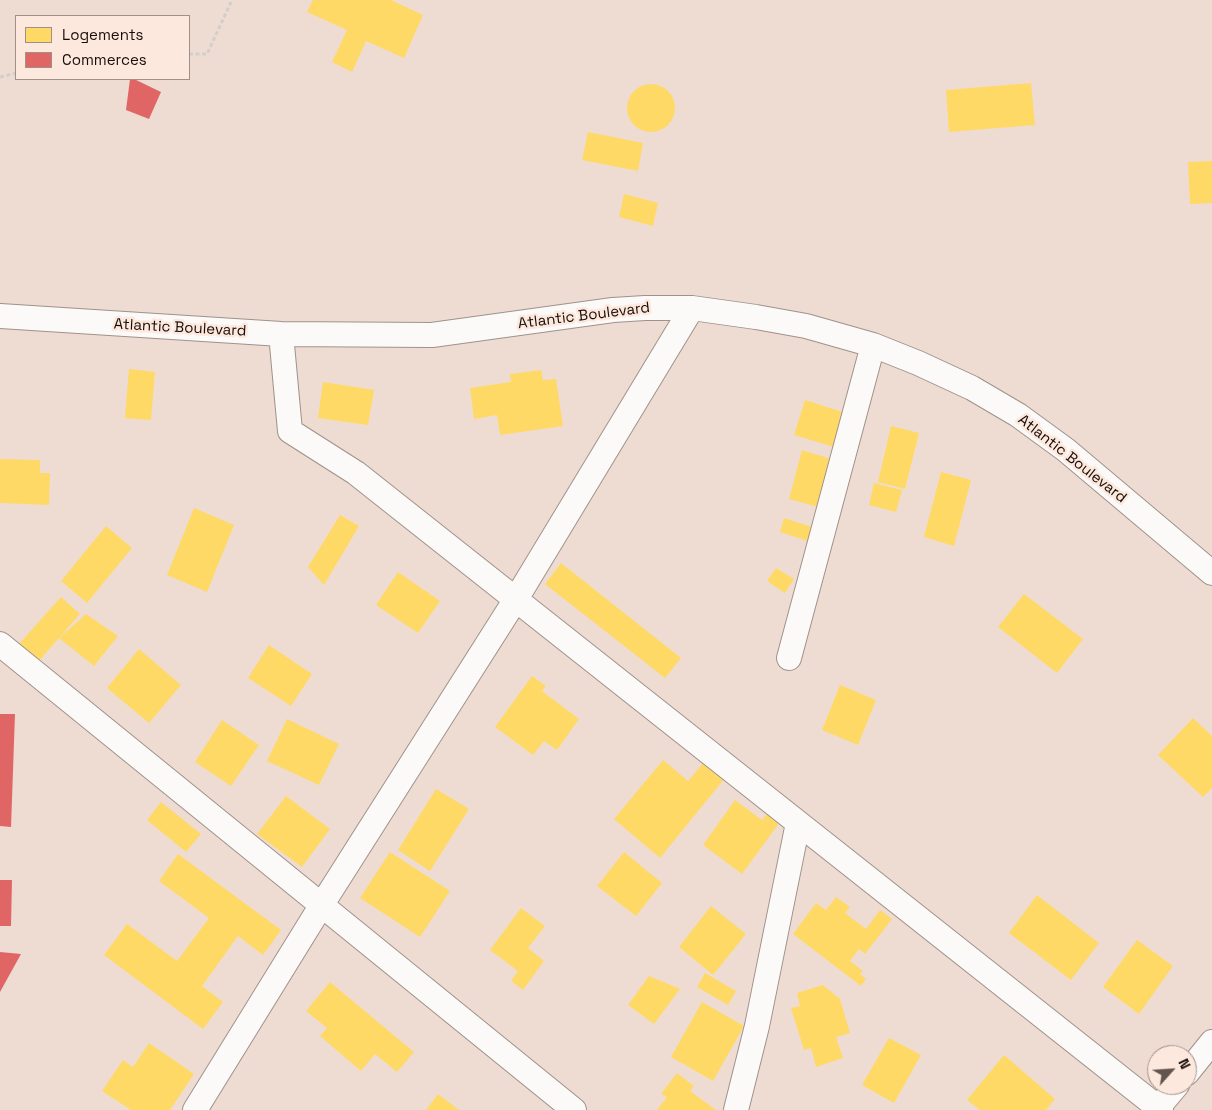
<!DOCTYPE html>
<style>
body{margin:0}
#map{position:relative;width:1212px;height:1110px;overflow:hidden;background:#eedcd2;font-family:"Space Grotesk",sans-serif}
canvas{display:block}
.legend{position:absolute;left:15px;top:15px;width:175px;height:65px;box-sizing:border-box;background:#fde8dd;border:1px solid #a19087;margin:0;padding:6px 9px;list-style:none;font-size:15px;color:#180c07}
.legend li{display:flex;align-items:center;gap:10px;height:25px}
.legend b{width:25px;border:1px solid #a19087}
.north{position:absolute;left:1147px;top:1045px;width:50px;height:50px;box-sizing:border-box;background:#fde8dd;border:1px solid #a19087;border-radius:50%;rotate:64deg;font-size:14px;font-weight:700;line-height:20px;text-align:center;color:#180c07}
.north::after{content:'';display:block;margin:auto;width:18px;height:22px;background:#63554e;clip-path:polygon(50% 0,100% 100%,50% 72%,0 100%)}
</style>
<div id="map">
<canvas width="1212" height="1110"></canvas>
<ul class="legend">
<li><b style="height:14px;background:#ffd966"></b>Logements</li>
<li><b style="height:14px;background:#e06666"></b>Commerces</li>
</ul>
<div class="north">N</div>
</div>
<script>
const ctx = document.querySelector('canvas').getContext('2d');
ctx.lineJoin = 'round';
function paint(path, color) { ctx.fillStyle = color; ctx.fill(path, 'evenodd'); }
const poly = rows => new Path2D(rows.map(r => 'M' + r).join(''));
function stroke(path, color, width, dash) { ctx.strokeStyle = color; ctx.lineWidth = width; ctx.lineCap = dash ? 'butt' : 'round'; ctx.setLineDash(dash || []); ctx.stroke(path); }
function drawText(font, color, halo, rows, align = 'center') {
  ctx.font = font + ' "Space Grotesk",sans-serif'; ctx.lineWidth = 5; ctx.setLineDash([]); ctx.textBaseline = 'middle'; ctx.strokeStyle = halo; ctx.fillStyle = color; for (const [text, x, y, turn = 0] of rows) {
    ctx.save(); ctx.translate(x, y); ctx.rotate((+turn || 0) * Math.PI / 180); ctx.textAlign = isNaN(turn) ? turn : align; if (halo) ctx.strokeText(text, 0, 0); ctx.fillText(text, 0, 0); ctx.restore();
  }
}
paint(poly([
 [313,0,391,0,423,15,404,58,366,41,352,72,332,62,347,30,307,12],
 [1031,83,1035,125,949,132,946,90],
 '627 108a24 24 0 1 1 48 0a24 24 0 1 1-48 0Z',
 [588,132,643,143,638,171,582,160],
 [1212,161,1212,203,1190,204,1188,162],
 [624,194,658,203,653,226,619,217],
 [129,369,155,372,151,420,125,418],
 [541,370,543,380,556,379,563,426,500,435,497,415,474,419,470,388,511,382,510,374],
 [323,382,374,390,368,425,318,418],
 [805,400,861,418,851,452,794,435],
 [891,426,919,433,905,489,878,482],
 [802,450,831,459,818,507,789,499],
 [0,459,40,460,40,473,50,473,49,505,0,503],
 [941,472,971,480,954,546,924,537],
 [874,483,902,490,896,512,869,505],
 [194,508,234,525,207,592,167,575],
 [340,515,359,526,324,585,308,567],
 [784,518,812,527,808,541,780,532],
 [106,526,132,548,87,603,61,581],
 [561,563,681,658,665,678,545,584],
 [776,568,794,579,785,593,767,581],
 [398,572,440,601,418,633,376,605],
 [1024,594,1083,639,1057,673,998,627],
 [61,597,80,614,38,662,18,645],
 [86,614,118,636,94,666,59,638],
 [269,645,312,674,291,706,248,678],
 [139,649,181,685,149,723,107,688],
 [532,676,546,686,542,691,579,719,557,750,544,741,533,755,495,727],
 [840,685,876,700,858,745,822,730],
 [1193,718,1212,736,1212,788,1203,797,1158,755],
 [287,719,339,744,319,785,267,761],
 [222,720,259,745,231,786,195,762],
 [663,760,688,781,705,761,725,778,660,858,614,819],
 [436,789,469,809,430,871,398,850],
 [286,796,330,829,302,867,257,834],
 [735,800,762,820,768,813,780,822,742,874,703,845],
 [161,802,201,834,186,852,147,820],
 [390,852,450,891,420,937,360,898],
 [624,852,662,883,636,916,597,886],
 [178,854,281,930,263,955,238,936,202,986,223,1002,203,1029,104,955,127,924,177,961,209,918,159,881],
 [1037,895,1099,943,1071,980,1009,933],
 [836,897,850,907,845,913,866,929,880,910,892,919,865,954,859,949,850,961,863,971,860,974,866,979,861,986,793,934,816,903,826,910],
 [711,906,746,934,713,975,679,947],
 [521,908,545,926,528,948,544,961,523,990,511,981,518,971,490,950],
 [1137,940,1173,966,1139,1014,1103,987],
 [705,973,736,991,728,1005,697,987],
 [649,976,680,989,654,1024,628,1005],
 [330,982,414,1052,397,1072,375,1054,361,1071,320,1036,327,1028,306,1011],
 [823,985,840,999,850,1033,836,1037,843,1058,816,1067,811,1048,804,1050,791,1008,800,1006,797,993],
 [702,1002,744,1026,713,1081,671,1057],
 [889,1038,921,1055,894,1103,862,1085],
 [149,1043,194,1074,170,1110,131,1110,102,1091,123,1060,133,1067],
 [1004,1055,1055,1099,1046,1110,980,1110,967,1100],
 [677,1073,694,1086,690,1091,716,1110,657,1110,667,1097,661,1094],
 [438,1094,459,1110,426,1110]
]), '#ffd966');
paint(poly([
 [130,79,134,79,161,92,149,119,126,110],
 [0,714,15,714,11,827,0,826],
 [0,880,12,880,11,926,0,926],
 [0,952,21,954,0,992]
]), '#e06666');
const minor = poly([
 [0,316,281,334,432,335,613,310,645,308,692,308,756,317,806,326,873,345,918,363,972,388,1018,415,1066,450,1212,573],
 [281,334,290,431,356,473,1161,1110],
 [0,644,574,1110],
 [789,658,873,345],
 [1187,1073,1212,1042],
 [195,1110,321,906,516,599,692,308],
 [736,1110,757,1026,798,823],
 [1156,1110,1177,1085]
]);
stroke(minor, '#9f928a', 26);
stroke(poly([
 [189,54,207,54,232,0],
 [0,77,16,73]
]), '#d3cecb', 3, [4, 2.5]);
stroke(minor, '#fcfaf8', 24);
drawText('15px', '#180c07', '#fde8dd', [
 ["Atlantic Boulevard",584,316,-7],
 ["Atlantic Boulevard",180,328,3],
 ["Atlantic Boulevard",1072,459,38]
]);
</script>
